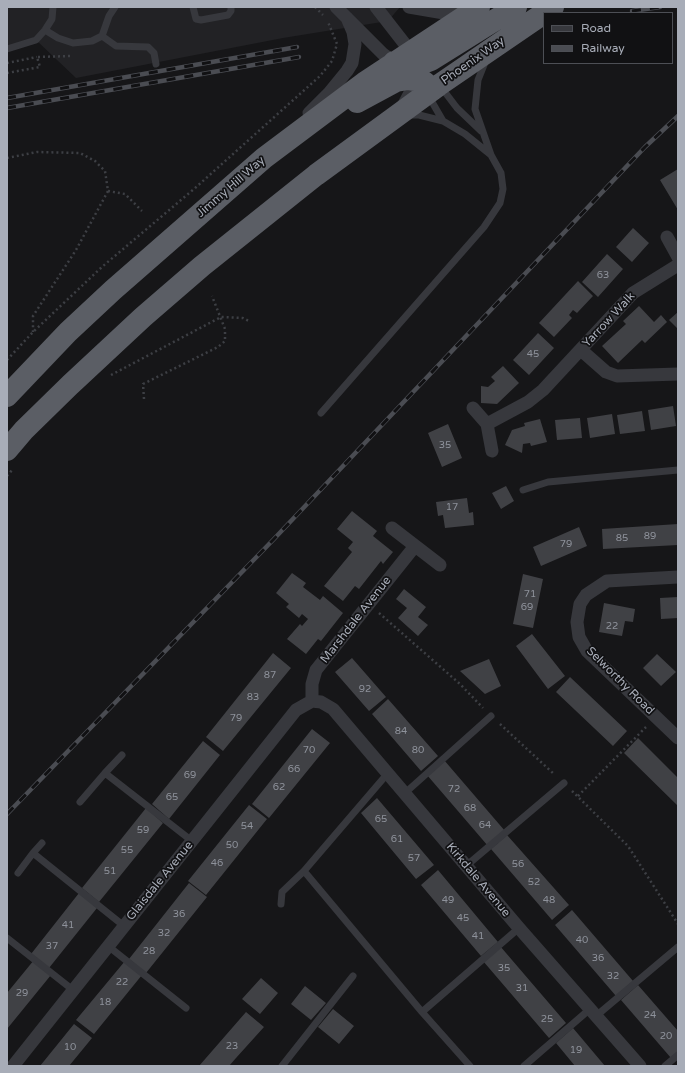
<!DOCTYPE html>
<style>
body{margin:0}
#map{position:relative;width:685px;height:1073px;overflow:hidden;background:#161618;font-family:"Varela Round",sans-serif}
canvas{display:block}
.frame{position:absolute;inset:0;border:8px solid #a8adb8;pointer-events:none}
.legend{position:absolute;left:543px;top:12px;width:130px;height:52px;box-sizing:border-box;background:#111113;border:1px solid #4d4f55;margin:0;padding:5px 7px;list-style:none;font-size:12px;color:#a8adb8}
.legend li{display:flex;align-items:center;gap:8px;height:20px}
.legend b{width:20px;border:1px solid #4d4f55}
</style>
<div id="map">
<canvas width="685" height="1073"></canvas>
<div class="frame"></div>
<ul class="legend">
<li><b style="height:5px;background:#37383d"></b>Road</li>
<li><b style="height:5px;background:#4a4c52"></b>Railway</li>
</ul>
</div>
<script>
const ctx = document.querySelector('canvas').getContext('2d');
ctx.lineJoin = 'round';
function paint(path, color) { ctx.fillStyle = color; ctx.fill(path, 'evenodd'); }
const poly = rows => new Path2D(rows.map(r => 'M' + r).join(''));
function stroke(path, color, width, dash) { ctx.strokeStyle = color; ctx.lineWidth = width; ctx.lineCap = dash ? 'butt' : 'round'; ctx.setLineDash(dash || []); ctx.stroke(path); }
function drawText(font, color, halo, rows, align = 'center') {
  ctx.font = font + ' "Varela Round",sans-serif'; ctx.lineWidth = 3.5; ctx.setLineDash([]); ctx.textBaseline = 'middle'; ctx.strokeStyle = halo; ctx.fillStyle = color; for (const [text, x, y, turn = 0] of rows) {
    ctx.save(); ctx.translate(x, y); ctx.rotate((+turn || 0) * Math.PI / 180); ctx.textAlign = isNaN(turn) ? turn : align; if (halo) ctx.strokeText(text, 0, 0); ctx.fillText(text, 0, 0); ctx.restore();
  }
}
paint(poly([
 [7,7,400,7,388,21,283,38,76,78,36,40,7,49]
]), '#222225');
paint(poly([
 [678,169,678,210,660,180],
 [633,228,649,243,632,262,616,247],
 [607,254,623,269,598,297,582,282],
 [578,281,593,296,577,313,573,310,569,315,572,318,554,337,539,323],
 [639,306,654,322,661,315,667,322,645,343,642,340,618,363,602,346,626,324,623,321],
 [678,312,678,329,669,320],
 [538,333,554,348,529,375,513,360],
 [503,366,519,383,497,404,481,403,481,386,488,387,495,381,491,377],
 [673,406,676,426,651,430,648,410],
 [642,411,645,431,620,434,617,415],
 [612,414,615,434,590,438,587,418],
 [580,418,582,438,557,440,555,420],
 [540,419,547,442,531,446,530,443,523,444,522,453,505,445,512,430,525,426,524,423],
 [448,424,462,458,442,467,428,433],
 [506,486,514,501,501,509,492,493],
 [467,498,469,513,473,512,474,525,445,528,443,515,438,516,436,502],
 [352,511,377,531,373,536,393,552,383,564,381,561,359,589,355,586,343,601,324,586,352,552,348,548,353,542,337,529],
 [678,524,678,545,603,549,602,529],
 [579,527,587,546,541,566,533,547],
 [292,573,306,583,303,587,320,600,323,596,343,613,321,641,318,639,306,654,287,639,300,624,302,626,308,619,302,614,299,618,286,607,289,604,276,593],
 [523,574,543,579,533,628,513,624],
 [404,589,426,607,418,617,428,625,418,636,398,618,407,608,396,599],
 [678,597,678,618,661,619,660,598],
 [604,603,635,609,633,622,625,621,622,636,599,632],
 [532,634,565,676,548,689,516,646],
 [273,653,291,668,223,751,206,737],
 [657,654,676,672,661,686,643,668],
 [352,658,386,697,369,711,335,672],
 [489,659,501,686,485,694,460,671],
 [570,677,627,731,613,746,556,692],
 [388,699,438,756,421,771,372,714],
 [312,729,330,743,269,818,252,804],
 [638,738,678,778,678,806,624,753],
 [203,741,220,755,169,819,152,804],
 [444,760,505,831,488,846,427,775],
 [377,798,434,865,416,879,361,813],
 [249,805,267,819,206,895,188,881],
 [146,808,163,823,99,902,82,888],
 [507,835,569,905,552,920,491,849],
 [438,870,498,942,481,956,421,885],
 [189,883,207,897,146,973,129,959],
 [79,893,97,908,49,968,31,954],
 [572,910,633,981,616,996,555,925],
 [500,946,566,1023,549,1038,483,961],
 [34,960,51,975,7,1029,7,993],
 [125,961,142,975,94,1034,76,1020],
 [261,978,278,993,260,1014,242,999],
 [638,985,678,1031,678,1052,671,1058,621,1000],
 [305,986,326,1003,311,1020,291,1004],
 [333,1009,354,1026,339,1044,318,1027],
 [246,1012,264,1027,236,1058,229,1066,199,1066],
 [74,1024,92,1038,83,1049,69,1066,40,1066],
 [573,1028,605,1066,575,1066,556,1043]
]), '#404145');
stroke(poly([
 [315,7,323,15],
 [7,63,37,57],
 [7,73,40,67,37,57,71,56],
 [7,158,37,152,80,153,95,161,105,171,108,191,76,250,33,316,33,332],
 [108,191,125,194,142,211],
 [7,360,33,332,103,266,194,189,320,76,332,61,337,44,328,22],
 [111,375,221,317,243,318,249,321],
 [144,399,143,384,218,347,225,341,225,329,212,296],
 [7,476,13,469],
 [379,613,460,684,483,708],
 [500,724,555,775],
 [572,791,628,846,678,924],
 [578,796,646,727]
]), '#3d3f44', 2.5, [2, 3]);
stroke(poly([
 [193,7,196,19,201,20,228,15,231,11,231,7],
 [45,30,58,38,73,43,92,41,102,36,109,16,115,7],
 [102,36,116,46,148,47,154,53,156,64],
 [7,49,36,40,45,30,52,19,53,7],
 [441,87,457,108,481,131],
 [428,95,443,121],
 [407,115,419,115,443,121,465,134,491,155,475,109,478,80,486,60],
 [321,413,484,227,500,203,503,189,501,173,491,155],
 [523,490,548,482,678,470],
 [105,773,122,755],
 [405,793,491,716],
 [80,802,105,773,192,841],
 [33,853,42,843],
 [466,866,564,783],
 [304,871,422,1012,519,928],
 [18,873,33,853,124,926],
 [281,904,282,892,304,871,388,773],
 [7,938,73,990],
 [108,946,186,1008],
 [422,1012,470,1066],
 [596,1016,678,947],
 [282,1066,353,976],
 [524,1066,590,1009],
 [665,1066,678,1055]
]), '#37383d', 7);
stroke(poly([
 [336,7,383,54,394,62],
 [376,7,411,52,415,66,415,78,411,91,402,108],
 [409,7,444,13,468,8],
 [309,113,329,93,347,71,352,63,355,44,353,32,347,18],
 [667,237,678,257],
 [581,350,606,372,617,376,678,374],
 [473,408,487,424,492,451],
 [487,424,528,402,543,390,633,293,678,265],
 [392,528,440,565],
 [678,577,607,581,586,595,580,604,577,622,579,637,587,651,678,738],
 [312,701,321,702,333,709,519,928,640,1066],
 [312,701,312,684,316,670,415,546],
 [13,1066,296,710,312,701]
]), '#37383d', 13);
stroke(poly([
 [394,62,415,66,431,60,516,7],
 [357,102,396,81,408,79,423,81,433,89],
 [7,396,68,332,113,290,264,158,364,83,479,7],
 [7,450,24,430,70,385,143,317,202,266,316,175,439,85,553,7]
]), '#5b5e65', 22);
const rail = poly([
 [632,11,660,7],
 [7,98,297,47],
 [7,108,299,57],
 [7,814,273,540,645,147,678,116]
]);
stroke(rail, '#4a4c52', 4.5);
stroke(rail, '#111113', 3, [9]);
drawText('10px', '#8e929b', null, [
 ["63",603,275],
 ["45",533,354],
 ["35",445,445],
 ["17",452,507],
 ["89",650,536],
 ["85",622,538],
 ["79",566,544],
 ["71",530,594],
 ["69",527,607],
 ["22",612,626],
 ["87",270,675],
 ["92",365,689],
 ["83",253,697],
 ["79",236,718],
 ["84",401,731],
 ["70",309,750],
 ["80",418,750],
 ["66",294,769],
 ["69",190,775],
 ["62",279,787],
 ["72",454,789],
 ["65",172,797],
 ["68",470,808],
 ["65",381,819],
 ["64",485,825],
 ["54",247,826],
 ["59",143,830],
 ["61",397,839],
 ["50",232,845],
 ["55",127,850],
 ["57",414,858],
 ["46",217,863],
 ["56",518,864],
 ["51",110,871],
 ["52",534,882],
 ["49",448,900],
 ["48",549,900],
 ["36",179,914],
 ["45",463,918],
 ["41",68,925],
 ["32",164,933],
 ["41",478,936],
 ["40",582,940],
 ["37",52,946],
 ["28",149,951],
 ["36",598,958],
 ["35",504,968],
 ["32",613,976],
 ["22",122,982],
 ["31",522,988],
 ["29",22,993],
 ["18",105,1002],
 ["24",650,1015],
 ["25",547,1019],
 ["20",666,1036],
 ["23",232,1046],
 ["10",70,1047],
 ["19",576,1050]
]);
drawText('12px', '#a8adb8', '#111113', [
 ["Phoenix Way",473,61,-35],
 ["Jimmy Hill Way",231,187,-41],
 ["Yarrow Walk",609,320,-47],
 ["Marshdale Avenue",356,620,-52],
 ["Selworthy Road",620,681,45],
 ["Kirkdale Avenue",478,880,50],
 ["Glaisdale Avenue",160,881,-51]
]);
</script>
